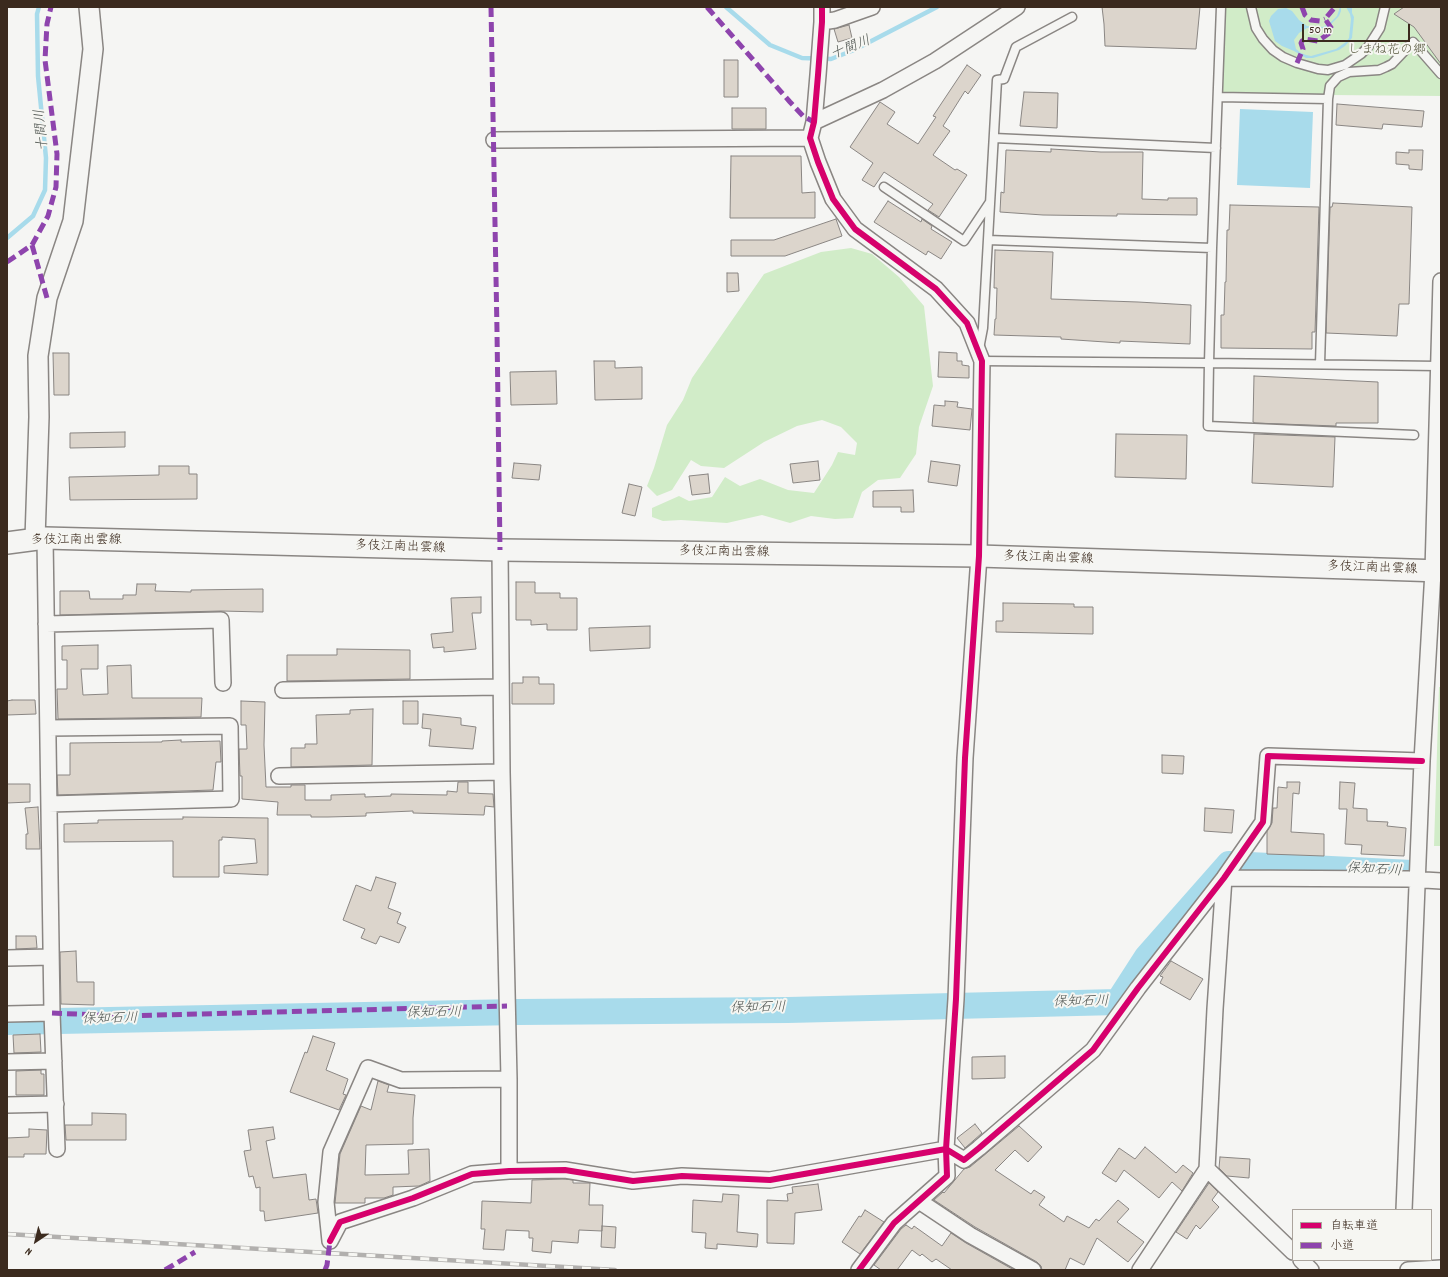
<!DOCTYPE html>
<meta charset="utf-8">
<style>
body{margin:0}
#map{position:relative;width:1448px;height:1277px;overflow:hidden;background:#f5f5f3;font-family:Dekko,"Klee One",sans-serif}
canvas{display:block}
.frame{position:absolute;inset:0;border:8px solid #3b2a1e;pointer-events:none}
.legend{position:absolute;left:1292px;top:1209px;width:140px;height:52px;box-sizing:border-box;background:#f6f6f2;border:1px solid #aba49d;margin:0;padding:5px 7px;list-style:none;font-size:12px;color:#3b2a1e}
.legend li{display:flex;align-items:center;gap:8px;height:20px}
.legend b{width:20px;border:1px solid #aba49d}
.north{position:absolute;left:16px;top:1221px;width:40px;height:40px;-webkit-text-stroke:3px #f6f6f2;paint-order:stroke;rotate:215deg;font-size:11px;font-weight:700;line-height:16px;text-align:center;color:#3b2a1e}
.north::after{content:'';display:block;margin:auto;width:14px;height:18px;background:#3b2a1e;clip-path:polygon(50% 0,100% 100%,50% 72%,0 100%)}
.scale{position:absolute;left:1302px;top:24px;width:108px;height:18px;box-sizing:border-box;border:2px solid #3b2a1e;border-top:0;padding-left:5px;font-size:12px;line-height:14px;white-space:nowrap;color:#3b2a1e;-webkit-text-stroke:3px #f6f6f2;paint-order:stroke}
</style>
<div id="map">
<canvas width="1448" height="1277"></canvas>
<div class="frame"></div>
<ul class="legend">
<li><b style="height:5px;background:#d6006c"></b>自転車道</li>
<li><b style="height:5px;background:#8e44ad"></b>小道</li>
</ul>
<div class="north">N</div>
<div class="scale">50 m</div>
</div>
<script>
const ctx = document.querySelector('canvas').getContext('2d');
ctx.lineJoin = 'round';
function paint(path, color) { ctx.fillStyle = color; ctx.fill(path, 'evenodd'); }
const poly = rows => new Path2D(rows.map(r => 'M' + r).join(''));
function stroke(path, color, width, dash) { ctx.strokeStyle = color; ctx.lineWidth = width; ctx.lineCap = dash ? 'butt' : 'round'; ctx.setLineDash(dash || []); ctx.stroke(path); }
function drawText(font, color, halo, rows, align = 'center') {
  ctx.font = font + ' Dekko,"Klee One",sans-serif'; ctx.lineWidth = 4; ctx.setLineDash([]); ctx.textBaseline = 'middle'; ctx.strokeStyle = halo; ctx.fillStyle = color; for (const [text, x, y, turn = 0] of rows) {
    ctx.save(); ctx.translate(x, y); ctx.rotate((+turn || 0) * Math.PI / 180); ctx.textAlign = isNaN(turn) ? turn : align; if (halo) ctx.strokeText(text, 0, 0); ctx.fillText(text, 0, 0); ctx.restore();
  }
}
paint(poly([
 [1223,7,1441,7,1441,96,1221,94],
 [851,248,872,254,899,277,924,306,933,386,919,427,916,454,900,478,878,480,862,492,853,518,835,519,811,516,790,523,762,515,727,523,681,520,663,521,652,517,652,508,679,496,689,501,712,497,725,477,740,486,760,479,788,490,814,493,832,465,838,452,855,455,857,443,841,427,822,420,797,426,764,442,724,468,701,466,691,460,672,490,657,496,647,486,654,468,667,425,683,400,692,378,764,274,821,252],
 [1439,687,1441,687,1441,846,1434,846]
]), '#d1ecc8');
paint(poly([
 [1340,7,1341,7,1341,11,1339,16,1327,28,1307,28,1299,33,1294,40,1296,49,1301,53,1306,55,1311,56,1336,49,1346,42,1349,38,1351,19,1350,14,1346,7,1352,7,1352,13,1354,17,1352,38,1345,46,1339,50,1313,58,1306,58,1294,51,1282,46,1275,41,1269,21,1271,16,1278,9,1286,8,1292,11,1299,20,1307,26,1323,27,1331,22,1337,16],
 [1240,109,1313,112,1310,188,1237,185]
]), '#a8dbeb');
stroke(poly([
 [726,7,770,45,802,58,831,59,854,50,937,7],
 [7,238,33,216,45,190,46,158,38,76,37,14,39,7]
]), '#a8dbeb', 4.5);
stroke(poly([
 [7,1022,518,1012,788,1010,1118,1002,1147,957,1229,864,1412,873]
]), '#a8dbeb', 26);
const building = poly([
 [1102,7,1200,7,1196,49,1105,46,1104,24,1102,7],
 [1404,7,1441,7,1441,64,1414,27,1394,14,1404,7],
 [849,25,852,38,838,42,834,29,849,25],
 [724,60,738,60,738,97,724,97,724,60],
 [967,65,981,75,968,94,965,91,943,126,950,131,933,155,955,170,957,169,967,175,939,217,928,210,933,204,884,172,874,187,862,180,873,163,850,147,880,102,895,112,887,124,918,144,936,117,933,116,967,65],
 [1024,92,1058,93,1057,128,1020,126,1024,92],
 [1337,104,1424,111,1422,127,1383,124,1382,129,1336,125,1337,104],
 [732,108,766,108,766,129,732,129,732,108],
 [1051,149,1101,152,1143,152,1142,199,1168,200,1168,198,1197,198,1197,215,1117,214,1117,216,1043,215,1000,212,1001,192,1004,193,1006,150,1051,152,1051,149],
 [1409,150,1423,150,1422,170,1409,169,1409,165,1396,164,1396,152,1409,153,1409,150],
 [731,156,801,156,802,193,815,192,815,218,730,218,731,156],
 [888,201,921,222,922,219,932,226,931,229,952,242,941,259,928,251,926,255,874,222,888,201],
 [1333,203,1412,207,1409,304,1399,304,1397,336,1326,333,1330,207,1332,207,1333,203],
 [1230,205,1319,207,1315,332,1312,332,1312,349,1221,348,1221,315,1224,315,1225,282,1226,282,1227,230,1229,230,1230,205],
 [836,219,842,236,785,256,731,256,731,240,774,240,836,219],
 [995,250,1053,252,1051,299,1138,302,1191,305,1190,344,1120,341,1120,343,1061,339,1061,337,994,335,995,319,996,319,997,288,994,288,995,250],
 [727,273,738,273,739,291,727,292,727,273],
 [939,352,957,353,957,361,962,361,962,365,969,366,969,378,938,377,939,352],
 [53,353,69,353,69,395,54,395,53,353],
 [594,361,615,361,615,368,642,367,642,399,595,400,594,361],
 [556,371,557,404,511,405,510,372,556,371],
 [1254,376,1378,382,1378,423,1336,423,1336,426,1255,423,1253,422,1254,376],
 [945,401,958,402,957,407,972,409,970,430,932,426,934,405,945,406,945,401],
 [125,432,125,447,70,448,70,433,125,432],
 [1116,434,1187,435,1186,479,1115,477,1116,434],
 [1254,434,1335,437,1333,487,1252,483,1254,434],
 [818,461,820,480,793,483,790,464,818,461],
 [931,461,960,465,957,486,928,482,931,461],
 [514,463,541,465,539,480,512,478,514,463],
 [159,466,189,466,189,474,197,474,197,499,70,500,69,477,159,475,159,466],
 [708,474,710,493,692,495,689,476,708,474],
 [629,484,642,487,635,516,622,513,629,484],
 [913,490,914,512,901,512,901,507,873,507,873,491,913,490],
 [516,582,535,582,535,593,560,593,560,598,577,598,577,630,547,630,547,624,531,625,531,620,516,620,516,582],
 [137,584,156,584,155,591,191,592,191,590,263,589,263,612,221,611,60,615,60,591,89,591,90,599,123,599,123,595,136,595,137,584],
 [481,597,481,613,472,613,476,649,444,652,444,647,433,648,431,634,453,632,451,598,481,597],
 [1003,603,1074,604,1074,607,1093,607,1093,634,996,632,996,621,1003,621,1003,603],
 [650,626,650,648,590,651,589,628,650,626],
 [98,645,98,669,81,669,83,695,108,694,107,666,131,665,132,698,202,698,201,717,58,719,57,689,67,689,67,660,62,660,62,646,98,645],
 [337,649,410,650,410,679,287,681,287,655,337,655,337,649],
 [523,677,539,677,539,684,554,684,554,704,512,704,512,683,523,683,523,677],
 [12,700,35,700,36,714,7,715,7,701,12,700],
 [241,701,265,702,264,745,266,787,291,787,291,785,305,785,305,800,331,800,331,795,365,794,365,797,391,796,391,794,447,795,447,791,457,792,458,782,468,782,468,793,493,794,494,807,485,806,484,815,413,813,413,811,366,813,366,816,328,817,311,817,311,815,277,815,278,802,242,799,242,776,240,776,239,749,247,749,246,725,241,725,241,701],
 [403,701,418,701,418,724,403,724,403,701],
 [373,709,372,765,291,767,291,748,305,748,305,744,317,744,316,715,350,714,350,710,373,709],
 [423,714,461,718,461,725,476,727,473,749,429,746,431,729,422,728,423,714],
 [181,740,181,742,220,741,221,762,216,762,213,790,58,795,57,775,70,775,70,743,162,742,162,741,181,740],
 [1162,755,1184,756,1183,774,1162,773,1162,755],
 [1287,782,1300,782,1299,794,1293,793,1291,832,1324,834,1324,856,1267,854,1267,831,1272,823,1273,808,1277,808,1278,787,1287,788,1287,782],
 [1340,782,1355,783,1353,808,1367,809,1367,821,1388,822,1387,826,1406,828,1404,856,1361,854,1362,845,1345,844,1347,809,1339,809,1340,782],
 [7,784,30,784,30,802,7,803,7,784],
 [38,807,40,849,26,849,26,834,28,834,25,808,38,807],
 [1205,808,1234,810,1232,833,1204,831,1205,808],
 [183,817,268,818,268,875,224,873,224,866,257,863,255,839,222,837,222,840,219,840,219,877,173,877,173,841,64,842,64,824,98,823,98,820,183,819,183,817],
 [376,877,396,883,388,908,401,913,397,923,406,927,399,943,380,936,376,944,361,938,365,929,343,920,356,885,371,891,376,877],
 [16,936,36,936,37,948,16,949,16,936],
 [76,951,77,982,94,982,94,1005,61,1004,60,952,76,951],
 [1171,961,1203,979,1190,1000,1160,983,1163,977,1160,976,1171,961],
 [40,1034,41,1052,14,1053,13,1035,40,1034],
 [313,1036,335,1043,326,1070,348,1079,343,1094,346,1095,339,1110,290,1092,305,1052,307,1053,313,1036],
 [1005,1056,1005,1078,972,1079,972,1057,1005,1056],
 [41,1070,41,1074,44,1074,44,1095,16,1095,16,1071,41,1070],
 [378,1081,389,1085,387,1092,415,1095,413,1118,413,1144,366,1145,365,1175,409,1174,408,1150,429,1149,430,1181,419,1186,393,1187,393,1195,384,1198,365,1198,365,1203,335,1203,340,1154,361,1106,371,1110,378,1081],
 [92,1113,126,1114,126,1140,66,1140,65,1125,92,1125,92,1113],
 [975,1124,982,1133,965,1148,957,1138,975,1124],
 [1019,1126,1042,1147,1028,1162,1015,1150,995,1170,1031,1194,1034,1190,1045,1197,1039,1205,1064,1222,1067,1216,1089,1228,1096,1219,1099,1221,1118,1200,1129,1209,1117,1222,1144,1242,1128,1262,1097,1238,1084,1265,1070,1258,1065,1270,1042,1270,1041,1266,1037,1262,975,1227,934,1200,943,1192,944,1193,964,1169,970,1167,1019,1126],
 [273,1127,275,1139,266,1141,273,1178,306,1174,309,1200,316,1199,318,1213,265,1221,264,1211,260,1211,260,1187,256,1188,253,1176,249,1177,244,1151,251,1150,248,1130,273,1127],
 [29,1129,47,1130,46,1154,24,1154,24,1157,7,1157,7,1138,29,1137,29,1129],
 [1145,1147,1176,1173,1183,1165,1193,1173,1182,1191,1172,1182,1159,1198,1124,1170,1116,1182,1102,1173,1119,1148,1135,1159,1145,1147],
 [1220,1157,1250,1159,1249,1178,1227,1176,1219,1168,1220,1157],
 [564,1179,573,1180,573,1183,590,1183,589,1205,603,1205,602,1231,579,1230,578,1243,552,1241,551,1253,532,1251,533,1238,529,1238,529,1231,506,1230,504,1250,483,1249,485,1229,481,1229,482,1201,531,1203,532,1180,564,1179],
 [1209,1183,1218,1192,1212,1200,1219,1207,1200,1229,1196,1225,1187,1239,1176,1232,1209,1183],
 [818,1184,822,1210,795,1213,794,1244,767,1243,767,1200,788,1201,787,1194,793,1193,792,1187,818,1184],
 [723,1194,739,1195,737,1232,758,1234,757,1247,717,1244,717,1249,705,1248,706,1233,692,1232,693,1200,722,1202,723,1194],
 [865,1210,884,1222,860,1254,842,1242,859,1216,861,1217,865,1210],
 [906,1225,912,1229,914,1226,942,1246,951,1233,966,1243,1014,1270,952,1270,936,1259,932,1262,922,1254,920,1256,912,1250,897,1270,881,1270,874,1265,901,1229,906,1225],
 [602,1226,616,1227,615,1248,601,1247,602,1226]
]);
paint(building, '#dcd5cc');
stroke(building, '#8a8683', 1);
const service = poly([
 [1221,7,1212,248,1209,363,1438,366],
 [1251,7,1256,28,1263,39,1273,50,1283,57,1297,63,1318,69,1328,70,1345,65,1361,54,1368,47,1380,28,1385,7],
 [1219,97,1328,99,1330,86,1338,77,1349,72,1379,70,1386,67,1392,64,1413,42,1441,74],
 [994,138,1216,148],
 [884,187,964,241,990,202],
 [988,240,1212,248],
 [979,349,983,328,997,80,1004,79,1016,47,1072,17],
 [982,361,1209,363,1208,426,1414,435],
 [1320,364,1328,99]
]);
const minor = poly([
 [822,7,822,22,818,75,814,122,810,138,818,162,833,199,855,229,936,289,967,323,982,361,979,556,965,758,956,999,946,1149,947,1176,894,1223,859,1270],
 [822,22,835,20,872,7],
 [814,122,883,90,935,61,1017,7],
 [494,140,810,138],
 [45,538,52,1013,57,1149],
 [500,550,502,772,509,1079,509,1171],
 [46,624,221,620,223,683],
 [283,690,501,687],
 [48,728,230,726,231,799,49,804],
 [279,776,502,772],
 [1224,878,1408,879,1441,881],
 [7,958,51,957],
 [7,1014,52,1013],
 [7,1062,54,1061],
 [7,1105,56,1104],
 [1207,1169,1293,1252],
 [919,1201,970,1235,1033,1270],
 [1404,1210,1422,761,1433,571,1441,281],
 [330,1241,340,1222,413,1198,472,1174,509,1171,565,1170,633,1181,682,1176,770,1180,946,1149,964,1160,979,1148,1093,1050,1138,988,1224,878,1263,822,1268,756,1422,761],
 [330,1241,326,1202,331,1152,368,1068,401,1080,509,1079],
 [1301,1260,1311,1270],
 [1140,1270,1207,1169,1215,1009,1224,878],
 [1408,1270,1441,1268]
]);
const tertiary = poly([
 [35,539,39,417,38,356,47,298,73,221,93,49,89,7]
]);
const secondary = poly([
 [7,543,45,538,500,550,979,556,1441,571]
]);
stroke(service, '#8a8683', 11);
stroke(minor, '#8a8683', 18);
stroke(tertiary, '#8a8683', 22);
stroke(secondary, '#8a8683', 24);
stroke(service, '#f5f5f3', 8);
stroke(minor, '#f5f5f3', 15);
stroke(tertiary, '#f5f5f3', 19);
stroke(secondary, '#f5f5f3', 21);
const rail = poly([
 [7,1234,615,1270]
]);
stroke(rail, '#b2b0ae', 4.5);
stroke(rail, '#f6f6f2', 3, [9]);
stroke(poly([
 [491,7,497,331,500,550],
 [707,7,790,102,803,116,814,122],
 [1302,7,1305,15,1311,20,1320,21,1325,19],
 [1297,63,1303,49,1301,43,1302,41,1305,39,1318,41,1331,32,1332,29,1325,19,1335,7],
 [32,245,47,298],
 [7,262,32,245,48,216,56,187,57,154,45,60,47,24,51,7],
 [52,1013,122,1016,507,1006],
 [165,1270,195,1252],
 [325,1270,327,1265,330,1241]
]), '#8e44ad', 5, [10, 5]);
stroke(poly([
 [822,7,822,22,818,75,814,122,810,138,818,162,833,199,855,229,936,289,967,323,982,361,979,556,965,758,956,999,946,1149,947,1176,894,1223,859,1270],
 [330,1241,340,1222,413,1198,472,1174,509,1171,565,1170,633,1181,682,1176,770,1180,946,1149,964,1160,979,1148,1093,1050,1138,988,1224,878,1263,822,1268,756,1422,761]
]), '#d6006c', 6);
drawText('13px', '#595940', '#f6f6f2', [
 ["しまね花の郷",1387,51]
]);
drawText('13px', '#3b2a1e', '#f6f6f2', [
 ["多伎江南出雲線",76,541],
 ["多伎江南出雲線",400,548,2],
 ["多伎江南出雲線",724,553,1],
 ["多伎江南出雲線",1048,559,2],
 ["多伎江南出雲線",1372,569,2]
]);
drawText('italic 14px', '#4e5450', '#f6f6f2', [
 ["十間川",851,49,-22],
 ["十間川",43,130,-96],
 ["保知石川",1374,871,3],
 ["保知石川",1081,1003,-1],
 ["保知石川",758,1009,-1],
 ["保知石川",434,1014,-1],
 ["保知石川",110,1020,-1]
]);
</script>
